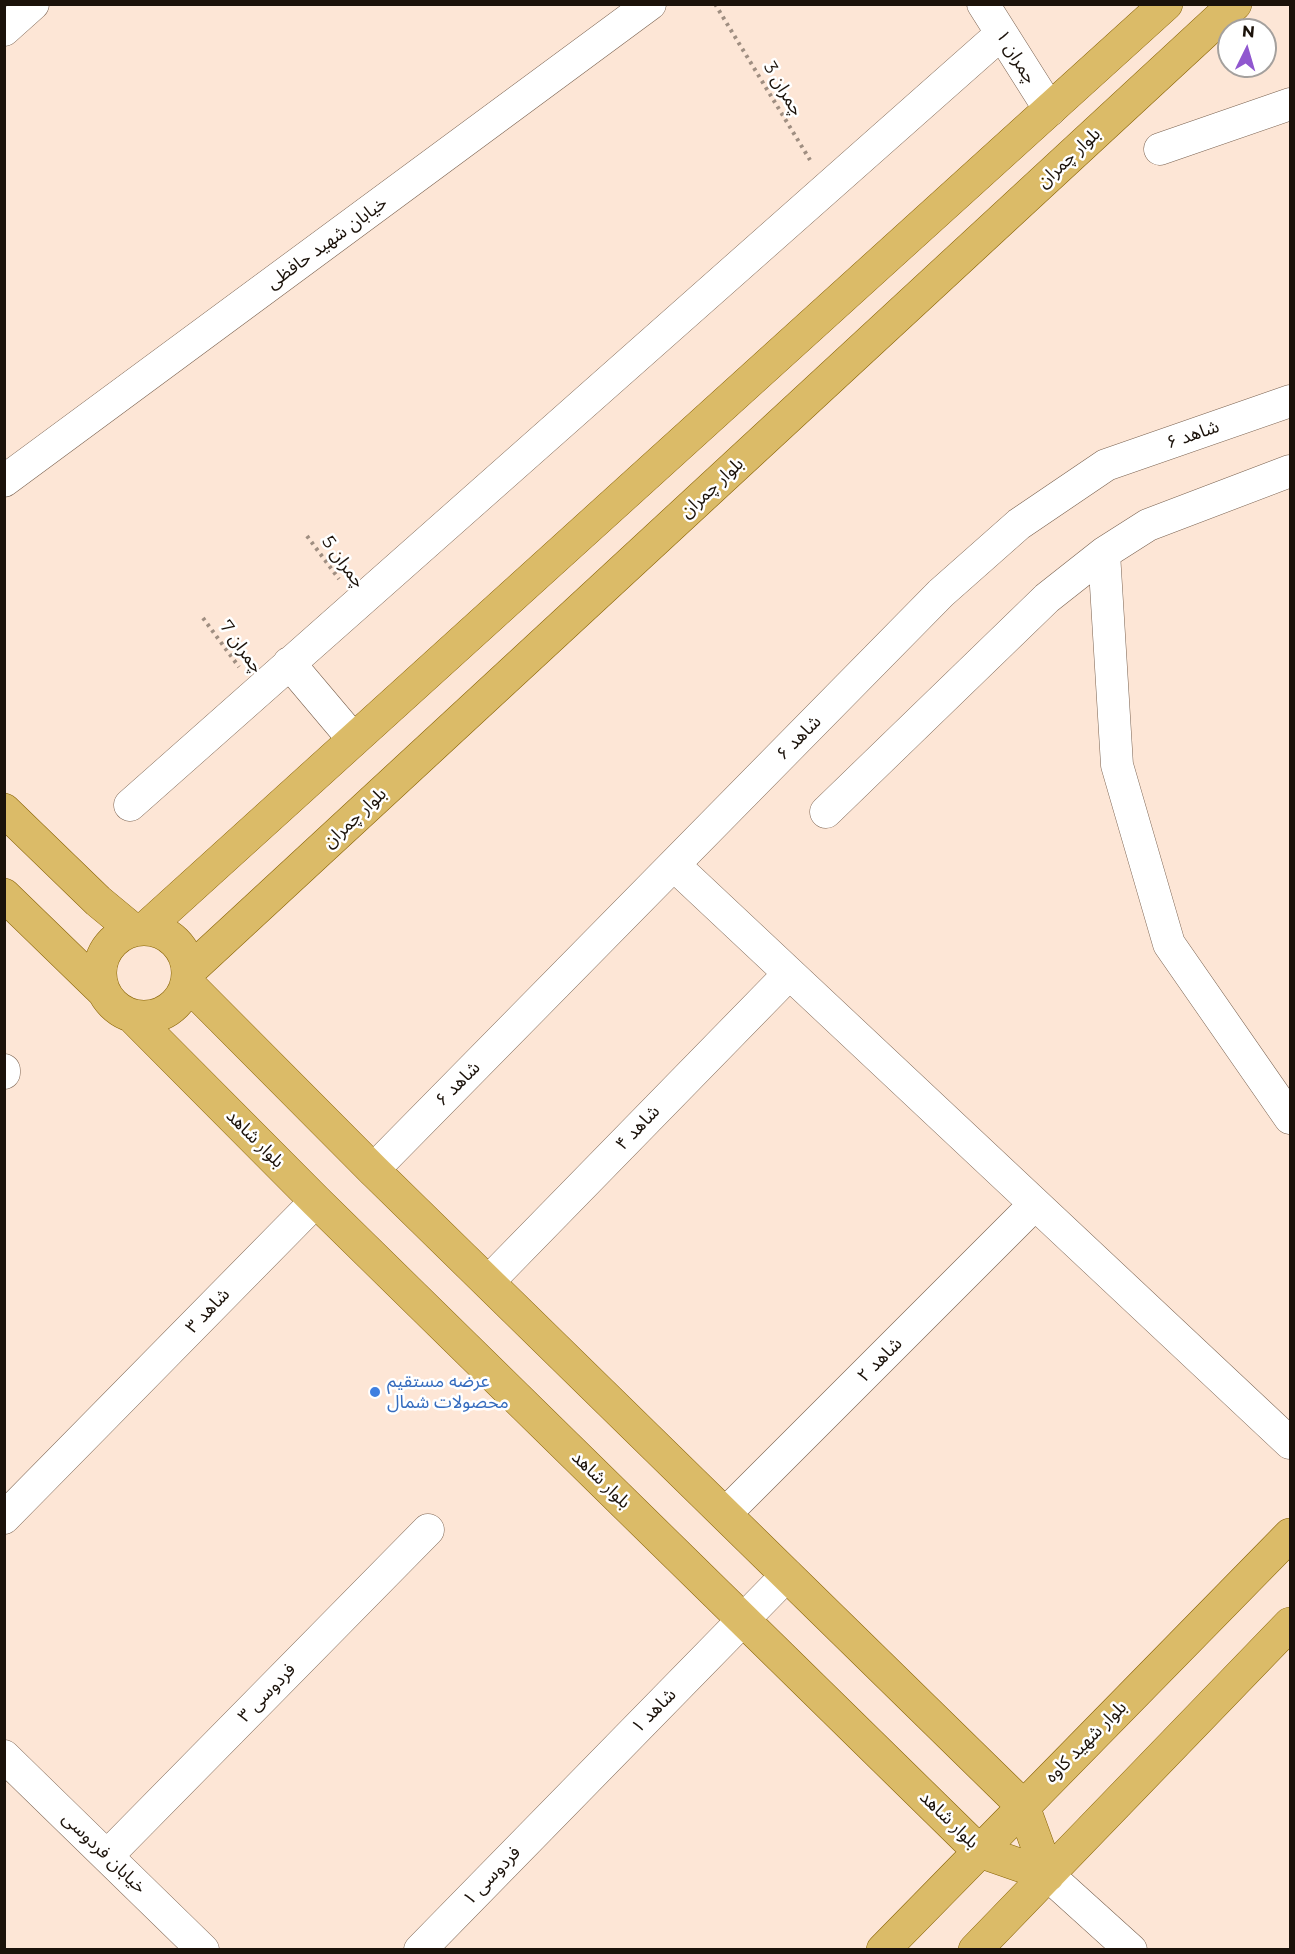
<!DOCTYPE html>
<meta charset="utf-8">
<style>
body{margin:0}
#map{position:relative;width:1295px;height:1954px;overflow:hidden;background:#fde6d6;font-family:Montserrat,sans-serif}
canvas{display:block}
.frame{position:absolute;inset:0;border:6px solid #1b120a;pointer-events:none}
.north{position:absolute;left:1217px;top:18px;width:60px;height:60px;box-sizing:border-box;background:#fff;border:2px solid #a4a09d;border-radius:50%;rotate:5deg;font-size:16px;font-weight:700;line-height:24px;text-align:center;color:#1b120a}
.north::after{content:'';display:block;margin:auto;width:21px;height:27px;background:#9057cf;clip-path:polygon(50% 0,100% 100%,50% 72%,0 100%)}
</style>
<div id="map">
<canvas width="1295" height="1954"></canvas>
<div class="frame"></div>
<div class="north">N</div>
</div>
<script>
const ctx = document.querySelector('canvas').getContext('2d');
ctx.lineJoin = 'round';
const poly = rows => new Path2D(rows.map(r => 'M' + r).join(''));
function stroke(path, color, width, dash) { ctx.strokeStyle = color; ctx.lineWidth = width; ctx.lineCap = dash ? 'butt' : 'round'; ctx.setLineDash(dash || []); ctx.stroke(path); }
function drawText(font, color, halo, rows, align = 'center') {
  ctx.font = font + ' Montserrat,"Noto Sans Arabic",sans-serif'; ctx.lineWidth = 5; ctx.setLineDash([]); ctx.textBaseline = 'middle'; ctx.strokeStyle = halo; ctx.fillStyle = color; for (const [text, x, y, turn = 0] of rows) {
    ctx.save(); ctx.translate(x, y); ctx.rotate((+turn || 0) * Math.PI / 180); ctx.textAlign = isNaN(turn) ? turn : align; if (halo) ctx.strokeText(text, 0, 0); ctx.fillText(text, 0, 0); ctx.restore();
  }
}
const minor = poly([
 [983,4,1050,110],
 [4,30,33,4],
 [1160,149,1290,104],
 [4,481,650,4],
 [1104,553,1117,765,1169,944,1290,1118],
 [289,663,354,740],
 [130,805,1001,34],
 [826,812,1047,598,1104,553,1148,525,1290,471],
 [674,865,1290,1443],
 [4,1070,4,1073],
 [373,1170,941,593,1019,524,1106,465,1290,401],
 [488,1282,789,974],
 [725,1514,1034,1205],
 [4,1518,316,1201],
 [4,1756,203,1950],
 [107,1856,428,1530],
 [1048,1875,1131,1950],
 [420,1950,787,1575]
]);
const major = poly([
 [4,810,98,901,133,930],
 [4,895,103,991],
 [146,928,1166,4],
 '100 973a44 44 0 1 1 88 0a44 44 0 1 1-88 0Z',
 [188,972,1235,4],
 [187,983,373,1170,1023,1806,1048,1875],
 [132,1016,316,1201,979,1851,1048,1875],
 [883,1950,1290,1535],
 [975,1950,1290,1624]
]);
stroke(minor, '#79614f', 33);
stroke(major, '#886306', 34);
stroke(poly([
 [715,4,810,160],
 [307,536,339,579],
 [203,618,239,667]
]), '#9f8e81', 4, [3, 4.5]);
stroke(minor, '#fff', 32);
stroke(major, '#dbbb68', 33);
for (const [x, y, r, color] of [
 [375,1392,6,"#3f7fe0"]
]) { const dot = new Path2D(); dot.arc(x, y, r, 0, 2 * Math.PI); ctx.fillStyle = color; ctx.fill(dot); stroke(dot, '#fff', 2); }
drawText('18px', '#1b120a', '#fff', [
 ["چمران ۱",1016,57,58],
 ["چمران 3",783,89,59],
 ["بلوار چمران",1069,158,-43],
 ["خیابان شهید حافظی",327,243,-36],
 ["شاهد ۶",1193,435,-19],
 ["بلوار چمران",712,488,-43],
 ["چمران 5",343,562,54],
 ["چمران 7",241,647,54],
 ["شاهد ۶",799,738,-45],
 ["بلوار چمران",355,818,-43],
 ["شاهد ۶",458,1084,-45],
 ["شاهد ۴",638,1128,-46],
 ["بلوار شاهد",255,1139,45],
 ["شاهد ۳",208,1311,-46],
 ["شاهد ۲",880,1360,-45],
 ["بلوار شاهد",601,1480,44],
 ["فردوسی ۳",267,1693,-46],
 ["شاهد ۱",654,1711,-45],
 ["بلوار شهید کاوه",1086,1742,-45],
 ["بلوار شاهد",949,1820,44],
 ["خیابان فردوسی",104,1853,44],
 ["فردوسی ۱",492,1876,-46]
]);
drawText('18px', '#366cbe', '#fff', [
 ["عرضه مستقیم",387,1382],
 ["محصولات شمال",387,1403]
], 'left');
</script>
